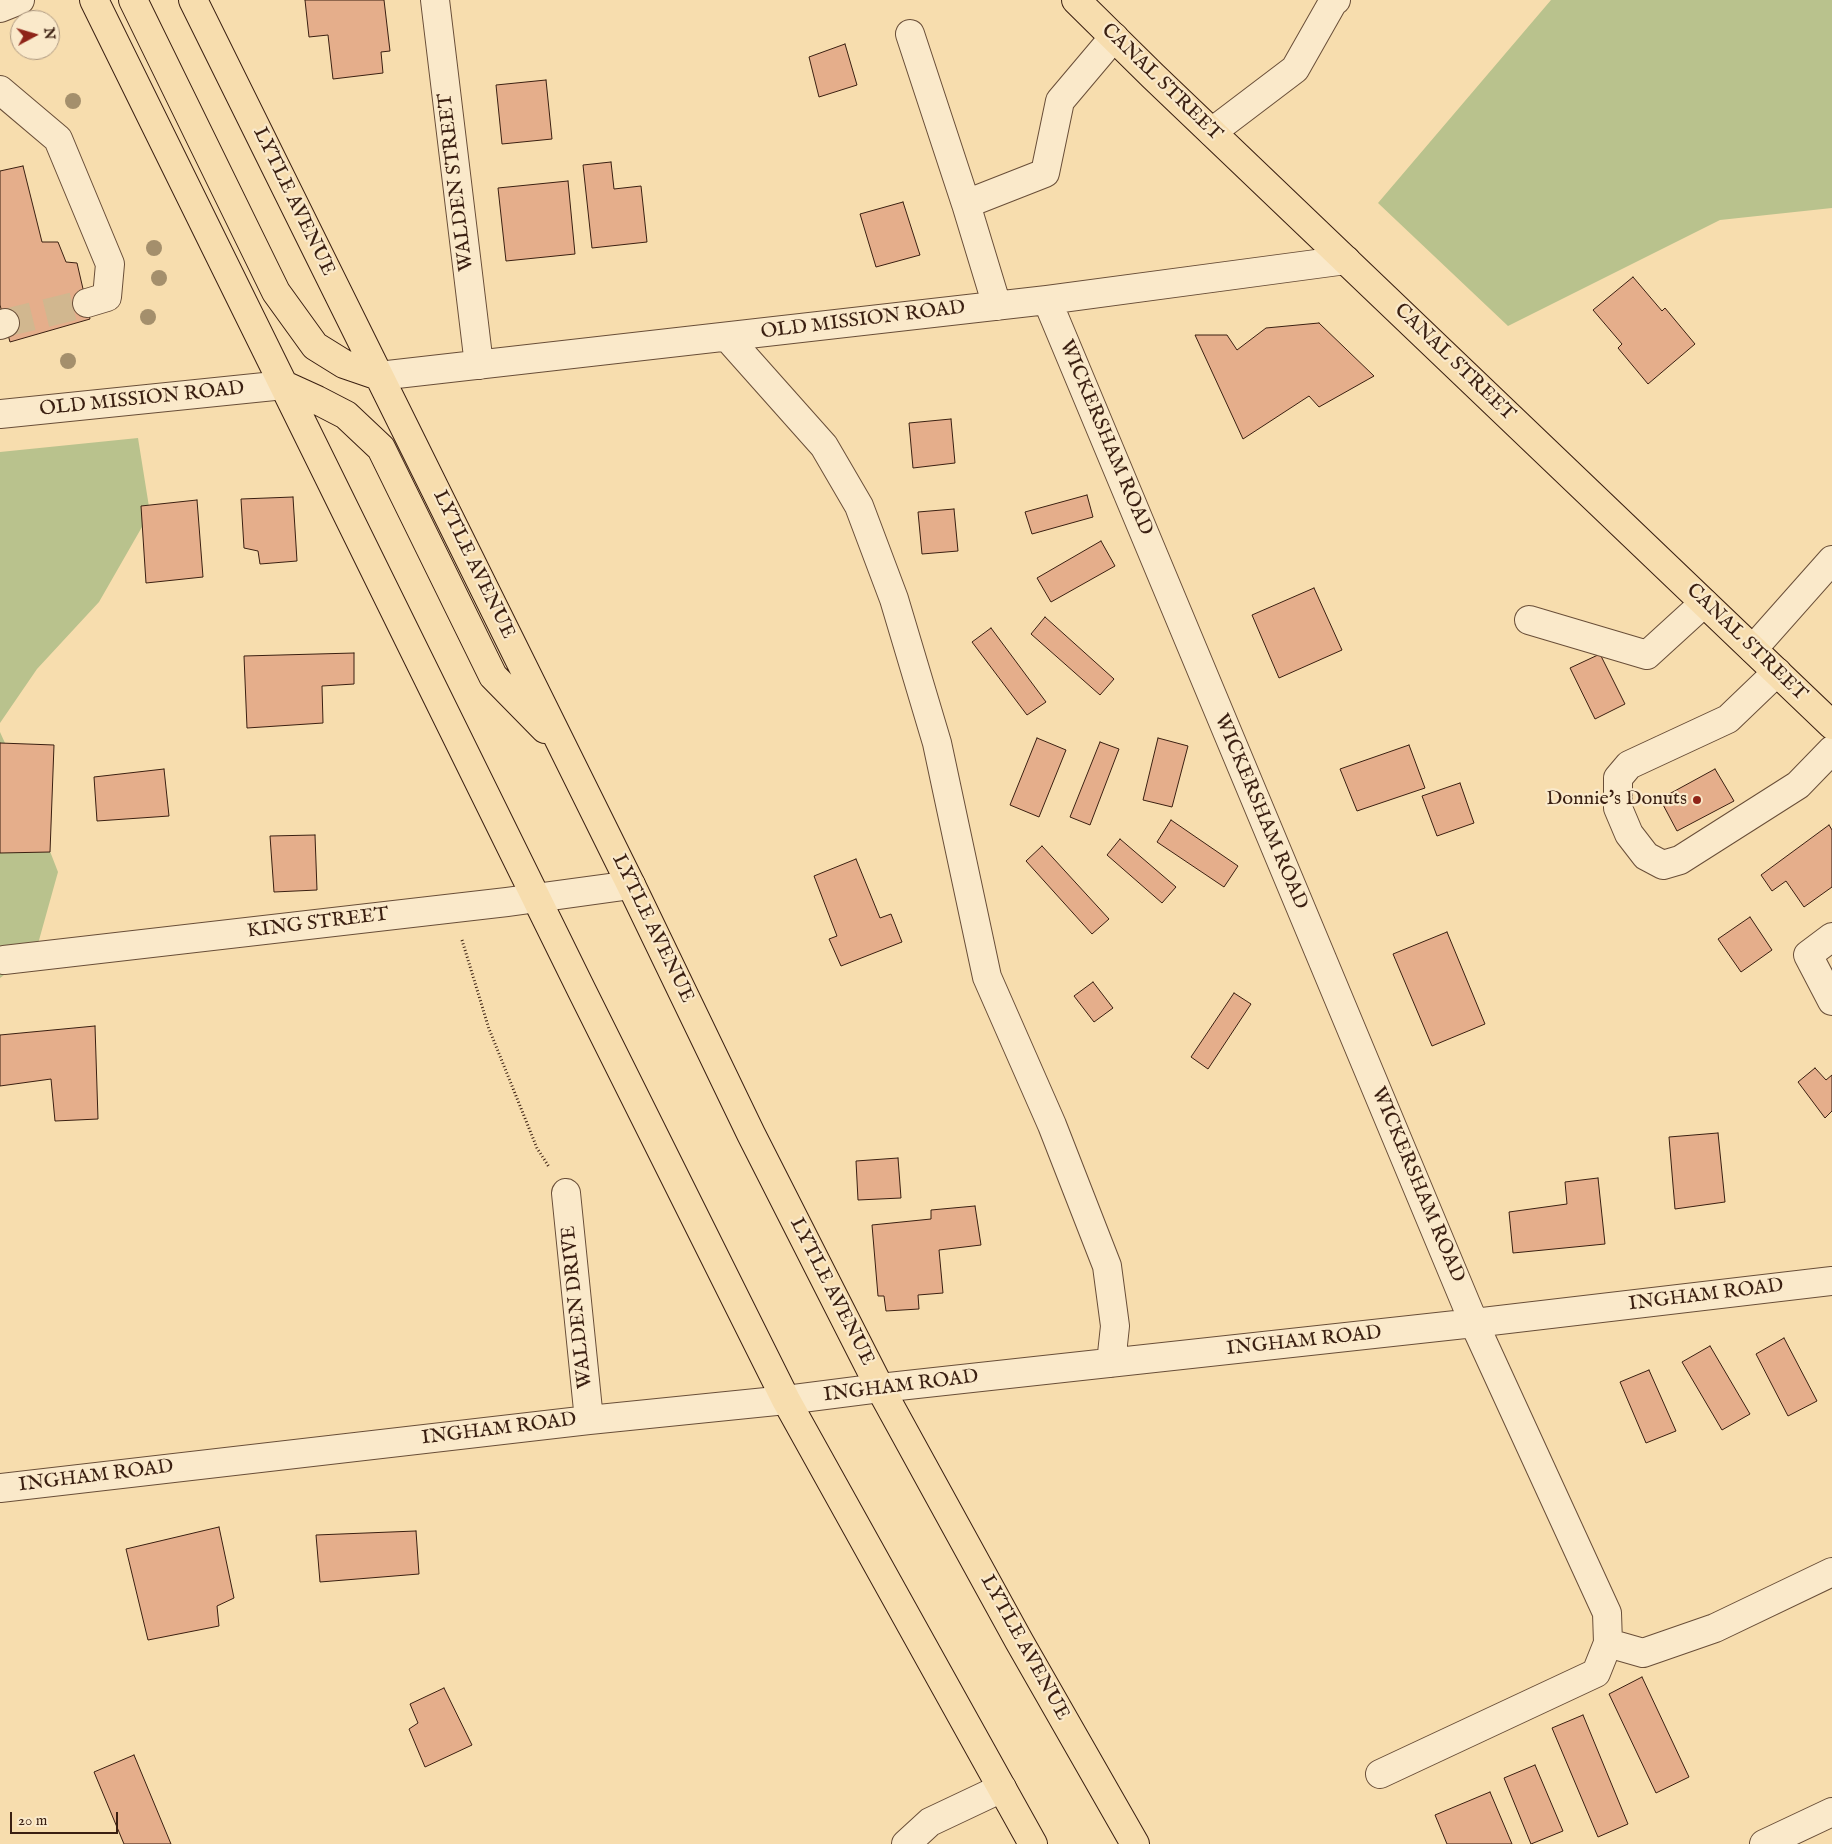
<!DOCTYPE html>
<style>
body{margin:0}
#map{position:relative;width:1832px;height:1844px;overflow:hidden;background:#f7ddae;font-family:"IM FELL English",serif}
canvas{display:block}
.north{position:absolute;left:10px;top:10px;width:50px;height:50px;box-sizing:border-box;background:#fae9ca;border:1px solid #ad9880;border-radius:50%;rotate:84deg;font-size:14px;font-weight:700;line-height:20px;text-align:center;color:#3a1f11}
.north::after{content:'';display:block;margin:auto;width:18px;height:22px;background:#8f2418;clip-path:polygon(50% 0,100% 100%,50% 72%,0 100%)}
.scale{position:absolute;left:10px;top:1812px;width:108px;height:22px;box-sizing:border-box;border:2px solid #3a1f11;border-top:0;padding-left:6px;font-size:15px;line-height:18px;white-space:nowrap;color:#3a1f11;-webkit-text-stroke:4px #fae9ca;paint-order:stroke}
</style>
<div id="map">
<canvas width="1832" height="1844"></canvas>
<div class="north">N</div>
<div class="scale">20 m</div>
</div>
<script>
const ctx = document.querySelector('canvas').getContext('2d');
ctx.lineJoin = 'round';
function paint(path, color) { ctx.fillStyle = color; ctx.fill(path, 'evenodd'); }
const poly = rows => new Path2D(rows.map(r => 'M' + r).join(''));
function stroke(path, color, width, dash) { ctx.strokeStyle = color; ctx.lineWidth = width; ctx.lineCap = dash ? 'butt' : 'round'; ctx.setLineDash(dash || []); ctx.stroke(path); }
function drawText(font, color, halo, rows, align = 'center') {
  ctx.font = font + ' "IM FELL English",serif'; ctx.lineWidth = 4.5; ctx.setLineDash([]); ctx.textBaseline = 'middle'; ctx.strokeStyle = halo; ctx.fillStyle = color; for (const [text, x, y, turn = 0] of rows) {
    ctx.save(); ctx.translate(x, y); ctx.rotate((+turn || 0) * Math.PI / 180); ctx.textAlign = isNaN(turn) ? turn : align; if (halo) ctx.strokeText(text, 0, 0); ctx.fillText(text, 0, 0); ctx.restore();
  }
}
paint(poly([
 [1551,0,1832,0,1832,208,1720,220,1508,326,1378,203],
 [138,438,150,513,99,602,37,669,0,723,0,452],
 [0,732,27,792,58,872,36,951,0,978]
]), '#b9c28d');
const building = poly([
 [305,0,384,0,390,51,381,52,383,73,333,79,328,35,309,37,305,0],
 [845,44,857,85,819,97,809,57,845,44],
 [546,80,552,139,502,144,496,85,546,80],
 [611,162,614,189,641,186,647,242,592,248,583,165,611,162],
 [23,166,42,242,58,242,66,262,77,263,90,319,10,342,0,305,0,171,23,166],
 [568,181,575,254,506,261,498,188,568,181],
 [903,202,920,255,876,267,860,214,903,202],
 [1633,277,1662,311,1665,308,1695,344,1648,384,1618,348,1622,344,1593,310,1633,277],
 [1319,323,1374,376,1319,407,1309,396,1243,439,1195,335,1227,335,1237,350,1266,328,1319,323],
 [951,419,955,463,913,468,909,423,951,419],
 [1087,495,1093,517,1032,534,1025,512,1087,495],
 [293,497,297,561,260,564,258,551,244,548,241,499,293,497],
 [197,500,203,577,146,583,141,506,197,500],
 [954,509,958,551,922,554,918,512,954,509],
 [1101,541,1115,566,1051,602,1037,578,1101,541],
 [1314,588,1342,650,1279,678,1252,615,1314,588],
 [1045,617,1114,679,1100,695,1031,634,1045,617],
 [991,628,1046,702,1027,715,972,642,991,628],
 [354,653,354,684,322,686,323,723,247,728,244,656,354,653],
 [1600,654,1625,704,1595,719,1570,668,1600,654],
 [1037,738,1066,750,1039,817,1010,805,1037,738],
 [1158,738,1188,746,1172,807,1143,800,1158,738],
 [1100,742,1119,749,1090,825,1070,817,1100,742],
 [0,743,54,745,50,852,0,853,0,743],
 [1409,745,1425,788,1357,811,1340,769,1409,745],
 [164,769,169,816,97,821,94,777,164,769],
 [1715,769,1734,801,1677,831,1660,799,1715,769],
 [1460,783,1474,823,1437,836,1422,796,1460,783],
 [1171,820,1238,866,1224,887,1157,842,1171,820],
 [1829,825,1832,830,1832,887,1804,907,1786,881,1772,891,1761,875,1829,825],
 [315,835,317,890,274,892,270,836,315,835],
 [1120,839,1176,887,1162,903,1107,855,1120,839],
 [1042,846,1109,919,1092,934,1026,861,1042,846],
 [856,859,880,918,891,914,902,942,841,966,829,939,837,936,814,876,856,859],
 [1750,917,1772,950,1741,972,1718,939,1750,917],
 [1447,932,1485,1024,1432,1046,1393,954,1447,932],
 [1093,982,1113,1008,1094,1022,1074,996,1093,982],
 [1234,993,1251,1004,1208,1069,1191,1057,1234,993],
 [95,1026,98,1119,55,1121,51,1079,0,1086,0,1035,95,1026],
 [1815,1068,1826,1080,1832,1075,1832,1111,1825,1118,1798,1082,1815,1068],
 [1718,1133,1725,1202,1675,1209,1669,1137,1718,1133],
 [898,1158,901,1198,858,1200,856,1161,898,1158],
 [1598,1178,1605,1244,1513,1253,1509,1212,1567,1204,1565,1182,1598,1178],
 [975,1206,981,1245,939,1250,943,1293,918,1295,919,1309,886,1311,884,1296,878,1296,872,1225,931,1219,931,1210,975,1206],
 [1784,1338,1817,1401,1788,1416,1756,1354,1784,1338],
 [1710,1346,1750,1414,1722,1430,1682,1362,1710,1346],
 [1649,1370,1676,1431,1646,1443,1620,1382,1649,1370],
 [219,1527,234,1598,217,1606,219,1626,148,1640,126,1549,219,1527],
 [416,1531,419,1574,320,1582,316,1535,416,1531],
 [1642,1677,1689,1777,1656,1793,1609,1694,1642,1677],
 [444,1688,472,1745,425,1767,409,1729,418,1723,410,1704,444,1688],
 [1583,1715,1628,1824,1598,1837,1552,1728,1583,1715],
 [134,1755,171,1844,124,1844,94,1772,134,1755],
 [1535,1765,1563,1831,1531,1844,1504,1778,1535,1765],
 [1490,1792,1512,1844,1447,1844,1435,1815,1490,1792]
]);
paint(building, '#e5ae8b');
stroke(building, '#3a1f11', 1);
stroke(poly([
 [5,323,87,303]
]), '#d1b78f', 28, [28, 14]);
const minor = poly([
 [435,0,479,365],
 [0,8,20,0],
 [910,34,966,204],
 [0,90,58,139,110,264,107,297,87,303],
 [1212,132,1295,69,1333,2,1336,0],
 [1047,300,1474,1323,1607,1613,1608,1643,1596,1673,1380,1774],
 [997,306,966,204,1045,173,1060,101,1114,37],
 [0,325,5,323],
 [727,337,824,446,859,506,894,599,937,743,987,977,1052,1125,1107,1266,1115,1326,1111,1363],
 [379,376,1047,300,1346,260],
 [0,414,284,385],
 [1529,620,1647,655,1704,603],
 [1753,649,1832,560],
 [1777,672,1728,719,1629,765,1618,778,1618,808,1629,834,1646,856,1663,865,1680,860,1798,785,1832,750],
 [1832,937,1808,955,1832,1001],
 [4,960,507,902,631,885],
 [566,1193,589,1420],
 [0,1488,589,1420,786,1400,880,1388,1474,1323,1832,1281],
 [1608,1643,1643,1653,1715,1628,1832,1572],
 [906,1844,930,1822,1002,1788],
 [1764,1844,1832,1812]
]);
const major = poly([
 [94,0,582,991,786,1400,1033,1844],
 [133,0,276,292,315,346,344,364,379,376],
 [193,0,631,885,751,1134,880,1388,1019,1641,1135,1844],
 [1076,0,1153,76,1832,725],
 [284,385,317,400,346,415,381,448,493,676,545,729]
]);
stroke(minor, '#694e38', 30);
stroke(major, '#3a1f11', 30);
stroke(poly([
 [462,940,489,1029,537,1148,549,1167]
]), '#3a1f11', 3, [1, 2.5]);
stroke(minor, '#fae9ca', 28);
stroke(major, '#f7ddae', 28);
ctx.fillStyle = '#a48f6c';
for (const [x, y] of [
 [73,101],
 [154,248],
 [159,278],
 [148,317],
 [68,361]
]) { ctx.beginPath(); ctx.arc(x, y, 8, 0, 2 * Math.PI); ctx.fill(); }
for (const [x, y, r, color] of [
 [1697,800,5,"#8f2418"]
]) { const dot = new Path2D(); dot.arc(x, y, r, 0, 2 * Math.PI); ctx.fillStyle = color; ctx.fill(dot); stroke(dot, '#fae9ca', 2); }
drawText('20px', '#3a1f11', '#fae9ca', [
 ["CANAL STREET",1161,83,44],
 ["WALDEN STREET",457,182,-97],
 ["LYTLE AVENUE",293,202,64],
 ["OLD MISSION ROAD",863,321,-7],
 ["CANAL STREET",1454,363,44],
 ["OLD MISSION ROAD",142,400,-6],
 ["WICKERSHAM ROAD",1105,438,67],
 ["LYTLE AVENUE",473,565,64],
 ["CANAL STREET",1746,643,44],
 ["WICKERSHAM ROAD",1260,812,67],
 ["KING STREET",318,924,-7],
 ["LYTLE AVENUE",652,929,64],
 ["WICKERSHAM ROAD",1417,1185,67],
 ["LYTLE AVENUE",831,1292,63],
 ["INGHAM ROAD",1706,1296,-7],
 ["WALDEN DRIVE",578,1307,-96],
 ["INGHAM ROAD",1304,1342,-6],
 ["INGHAM ROAD",901,1387,-7],
 ["INGHAM ROAD",499,1430,-7],
 ["INGHAM ROAD",96,1477,-7],
 ["LYTLE AVENUE",1024,1648,61]
]);
drawText('20px', '#3a1f11', '#fae9ca', [
 ["Donnie's Donuts",1687,800]
], 'right');
</script>
